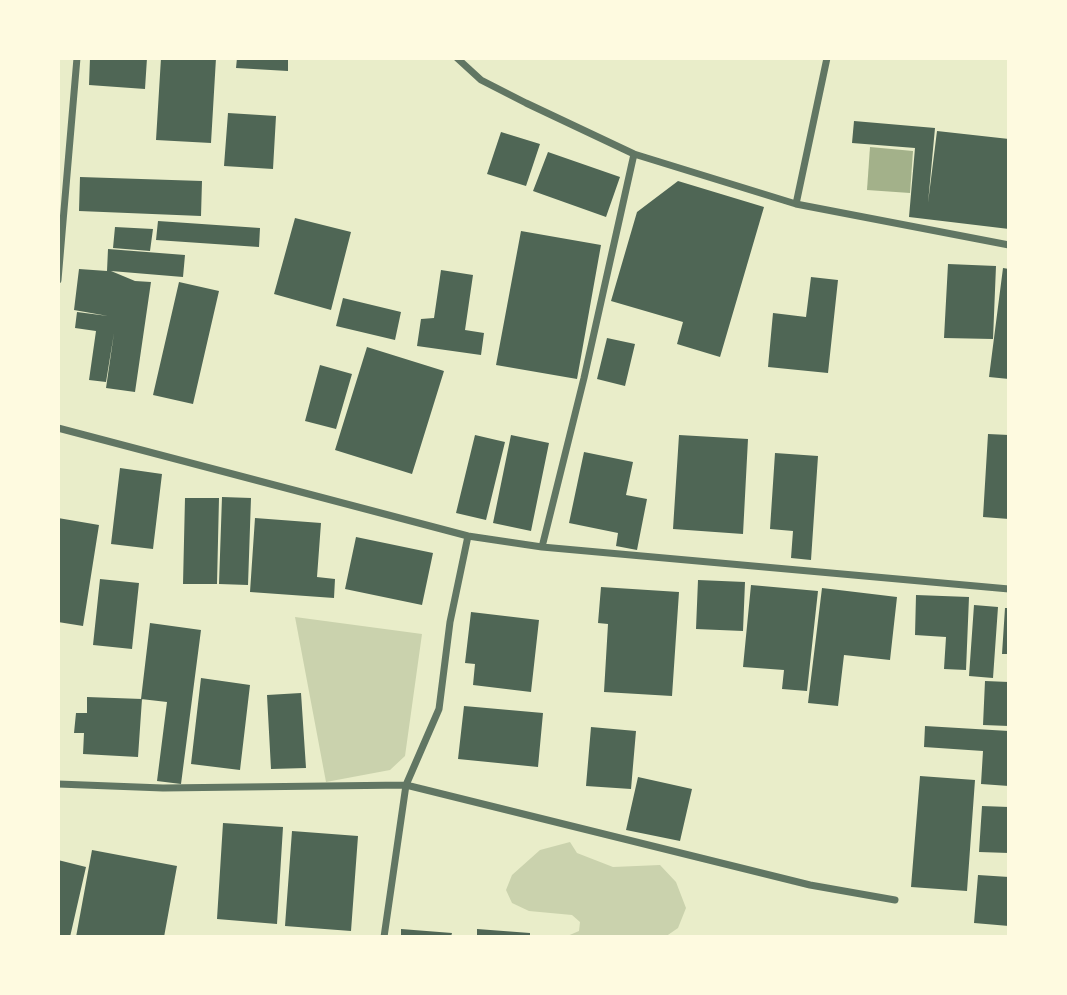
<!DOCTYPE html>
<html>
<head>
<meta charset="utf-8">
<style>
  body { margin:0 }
  #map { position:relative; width:1067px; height:995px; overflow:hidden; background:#e9edc9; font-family:"Alegreya Sans",sans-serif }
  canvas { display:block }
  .frame { position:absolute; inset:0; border:60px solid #fefae0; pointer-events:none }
</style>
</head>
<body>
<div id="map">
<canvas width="1067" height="995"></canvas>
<div class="frame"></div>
</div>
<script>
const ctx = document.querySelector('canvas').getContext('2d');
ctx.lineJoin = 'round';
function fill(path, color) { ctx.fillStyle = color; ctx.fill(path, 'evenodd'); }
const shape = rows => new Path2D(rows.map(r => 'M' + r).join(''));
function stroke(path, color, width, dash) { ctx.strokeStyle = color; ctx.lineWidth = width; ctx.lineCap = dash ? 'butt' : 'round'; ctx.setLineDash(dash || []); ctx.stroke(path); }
const green = shape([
  [295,617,422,634,405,756,390,770,326,782],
  [570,842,577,853,613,867,660,865,676,882,686,908,678,928,665,937,565,937,579,931,580,922,572,915,529,911,512,903,506,890,512,875,540,850]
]);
const water = shape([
  [870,147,913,151,910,193,867,190]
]);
const building = shape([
  [90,58,147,58,145,89,89,85],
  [161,58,216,58,211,143,156,140],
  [237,58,288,58,288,71,236,68],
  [228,113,276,116,273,169,224,166],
  [854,121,935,128,928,203,937,131,1009,139,1009,229,909,217,915,148,852,143],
  [501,132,540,144,526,186,487,174],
  [548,152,620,177,606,217,533,191],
  [80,177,202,181,201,216,79,211],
  [678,181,764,207,720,357,677,344,683,322,611,301,637,212],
  [295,218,351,232,331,310,274,294],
  [158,221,260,228,259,247,156,240],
  [115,227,153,229,150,251,113,248],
  [521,231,601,245,577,379,496,365],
  [108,249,185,255,183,277,111,271,135,281,151,282,135,392,106,388,114,333,106,382,89,380,96,331,75,328,77,312,108,316,74,310,79,269,107,271],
  [948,264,996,266,993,339,944,338],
  [1003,268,1009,269,1009,379,989,377],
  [441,270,473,275,465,330,484,333,481,355,417,346,421,319,434,318],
  [811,277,838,280,828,373,768,367,773,313,806,317],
  [179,282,219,291,193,404,153,395],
  [343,298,401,312,395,340,336,326],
  [607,338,635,344,625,386,597,379],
  [367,347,444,371,412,474,335,450],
  [320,365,352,374,336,429,305,421],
  [988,434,1009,435,1009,519,983,517],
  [475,435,505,442,486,520,456,513],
  [511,435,549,443,531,531,493,523],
  [679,435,748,439,743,534,673,529],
  [584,452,633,462,626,495,647,499,637,550,616,546,618,533,569,523],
  [775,453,818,456,811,560,791,558,793,531,770,529],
  [120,468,162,474,153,549,111,544],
  [222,497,251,498,248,585,219,584],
  [185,498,219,498,217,584,183,584],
  [58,518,99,525,83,626,58,622],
  [255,518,321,523,317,577,335,579,334,598,250,592],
  [356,537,433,553,422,605,345,589],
  [100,579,139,583,132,649,93,645],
  [698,580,745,582,743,631,696,629],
  [751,585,818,591,807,691,782,689,784,670,743,667],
  [601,587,679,592,672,696,604,692,608,624,598,623],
  [822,588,897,597,890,660,844,655,838,706,808,703],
  [916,595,969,597,966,670,944,669,946,637,915,635],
  [974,605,998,607,993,678,969,676],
  [1005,608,1009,608,1009,654,1002,654],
  [471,612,539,620,531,692,473,685,475,664,465,663],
  [150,623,201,630,181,784,157,781,167,702,141,699],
  [201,678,250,685,240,770,191,764],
  [985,681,1009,682,1009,726,983,725],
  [301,693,306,768,271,769,267,695],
  [87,697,142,699,138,757,83,754,84,733,74,733,76,713,87,713],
  [464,706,543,713,538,767,458,759],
  [925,726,1009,731,1009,786,981,784,983,751,924,747],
  [591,727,636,731,631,789,586,786],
  [920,776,975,780,967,891,911,887],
  [638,777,692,789,680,841,626,830],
  [982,806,1009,807,1009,853,979,852],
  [223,823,283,827,277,924,217,919],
  [292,831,358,836,351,931,285,926],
  [92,850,177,866,164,937,76,937],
  [58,860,86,867,70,937,58,937],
  [978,875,1009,877,1009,926,974,923],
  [401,929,452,933,451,937,401,937],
  [477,929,530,933,530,937,477,937]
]);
const minor = shape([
  [457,58,481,80,526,103,634,154,796,204,1009,245],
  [796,204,827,58],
  [58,280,77,58],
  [58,428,468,536,542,547,1009,589],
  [542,547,584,378,634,154],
  [58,784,163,788,406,785,810,885,895,900],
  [384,937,406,785,439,709,450,622,468,536]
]);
fill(green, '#cad2ad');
fill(water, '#a3b18a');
fill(building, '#4f6655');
stroke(minor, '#617663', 7);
</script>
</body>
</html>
